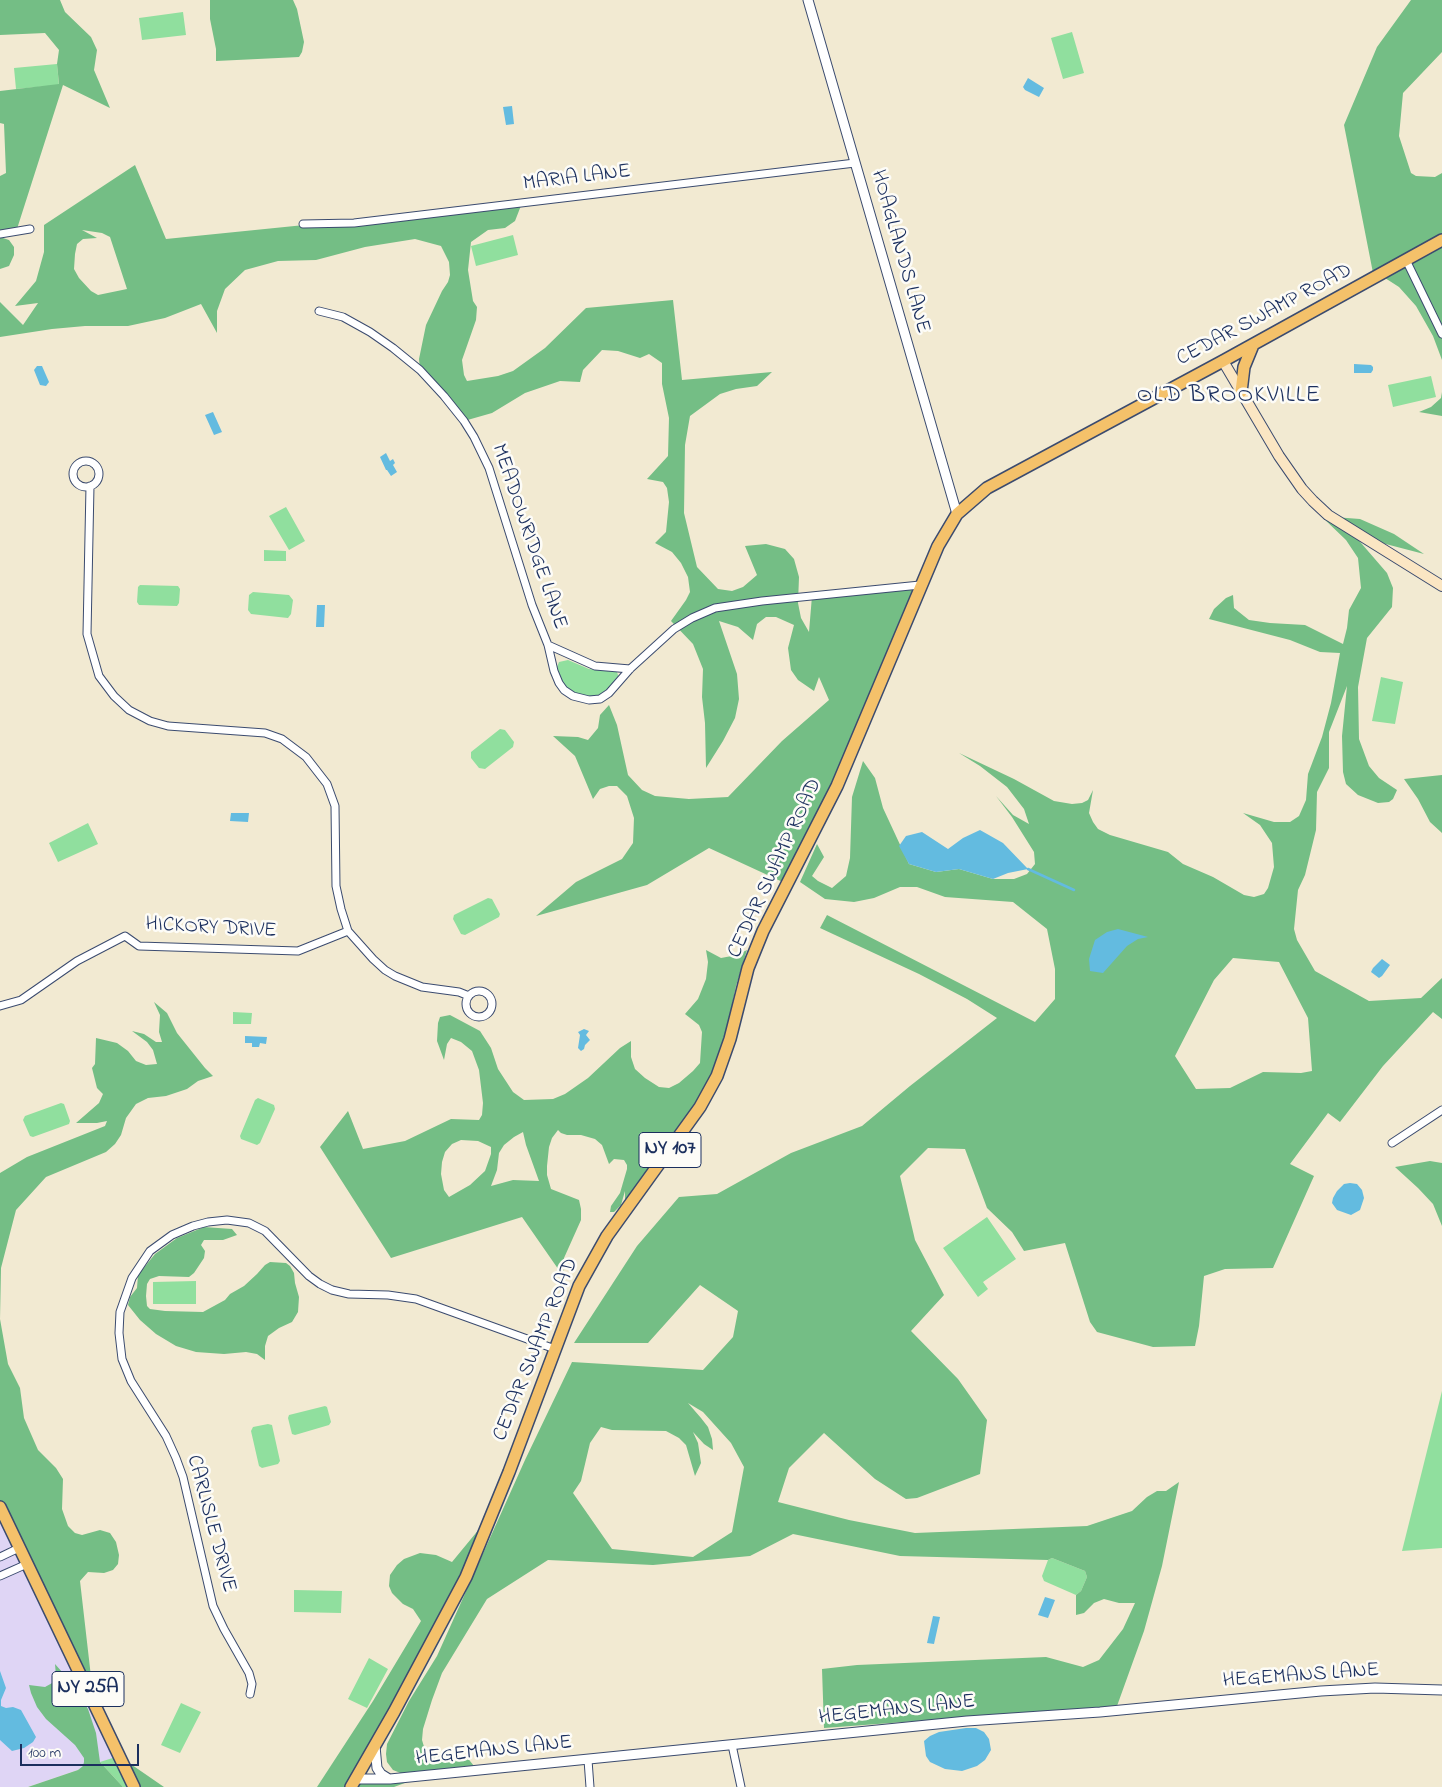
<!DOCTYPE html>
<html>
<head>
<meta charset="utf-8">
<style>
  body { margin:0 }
  #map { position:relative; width:1442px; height:1787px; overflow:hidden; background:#f2ead2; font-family:"Indie Flower",sans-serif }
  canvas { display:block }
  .scale { position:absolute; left:20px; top:1744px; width:119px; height:22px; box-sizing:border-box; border:2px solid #1b2f5e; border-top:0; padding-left:6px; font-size:15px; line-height:18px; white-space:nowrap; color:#1b2f5e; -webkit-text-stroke:4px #fdfcf7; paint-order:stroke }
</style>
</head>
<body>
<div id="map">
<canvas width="1442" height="1787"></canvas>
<div class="scale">100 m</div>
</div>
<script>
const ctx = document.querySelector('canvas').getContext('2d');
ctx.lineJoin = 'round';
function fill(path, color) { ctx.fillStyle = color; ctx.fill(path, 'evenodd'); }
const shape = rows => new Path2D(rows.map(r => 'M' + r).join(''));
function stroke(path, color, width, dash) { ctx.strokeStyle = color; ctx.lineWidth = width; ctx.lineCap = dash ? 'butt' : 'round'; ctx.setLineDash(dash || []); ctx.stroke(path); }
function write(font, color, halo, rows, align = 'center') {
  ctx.font = font + ' "Indie Flower",sans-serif'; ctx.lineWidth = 5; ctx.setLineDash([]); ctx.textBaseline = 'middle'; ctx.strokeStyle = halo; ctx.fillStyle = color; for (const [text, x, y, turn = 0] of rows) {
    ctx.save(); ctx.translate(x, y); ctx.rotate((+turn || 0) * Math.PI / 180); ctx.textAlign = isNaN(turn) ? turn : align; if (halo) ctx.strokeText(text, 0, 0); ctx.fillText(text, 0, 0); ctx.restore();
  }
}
const built = shape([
  [0,1507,119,1756,28,1787,0,1787]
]);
const green = shape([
  [183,12,186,35,142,40,139,18],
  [1072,32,1084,73,1063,79,1051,38],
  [57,64,59,85,16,89,14,68],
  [513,235,518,255,476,266,471,246],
  [1431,376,1436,397,1393,407,1388,385],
  [286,507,305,541,289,550,269,516],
  [264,550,286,551,286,561,264,561],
  [140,585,178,586,180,589,179,603,177,606,139,605,137,602,138,587],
  [253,592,289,595,293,600,291,614,288,618,251,614,248,610,249,595],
  [568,660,589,669,617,672,619,678,605,693,597,696,589,698,570,692,563,684,557,667,559,662],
  [1381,677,1403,682,1395,724,1372,721],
  [500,729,505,730,514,742,513,747,485,769,479,768,471,758,471,752],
  [88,823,98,844,58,862,49,843],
  [488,898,492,899,500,914,499,917,465,935,461,934,453,919,454,915],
  [233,1012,252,1013,251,1024,233,1024],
  [258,1098,274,1105,275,1109,260,1143,257,1145,241,1139,240,1136,255,1100],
  [61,1103,64,1104,70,1121,69,1124,33,1137,30,1136,23,1120,25,1116],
  [987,1217,1016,1259,983,1282,988,1289,978,1297,943,1248],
  [196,1281,196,1304,153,1304,153,1282],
  [1442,1391,1442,1548,1402,1551],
  [325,1406,327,1407,331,1422,329,1425,295,1435,292,1434,288,1418,289,1415],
  [268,1424,272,1425,280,1461,278,1464,262,1468,259,1466,251,1431,253,1427],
  [1052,1558,1085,1571,1087,1577,1081,1591,1076,1595,1044,1581,1042,1576,1048,1560],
  [294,1590,342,1591,341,1613,294,1612],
  [369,1658,388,1669,367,1708,348,1699],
  [181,1703,201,1712,180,1753,161,1745],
  [119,1756,134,1787,123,1787,100,1762]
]);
const forest = shape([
  [0,0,60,0,65,12,91,37,97,50,94,70,110,108,63,85,16,232,0,234,0,176,6,173,4,124,0,123,0,91,59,84,57,64,59,50,45,33,0,35],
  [210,0,293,0,297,9,304,42,302,52,299,57,216,61,216,49,210,19],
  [1411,0,1442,0,1442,52,1403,93,1399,136,1411,173,1416,176,1435,177,1442,173,1442,240,1374,278,1344,125,1377,47],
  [135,165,166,239,522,203,515,221,505,228,488,230,471,242,468,270,473,301,477,307,476,320,462,360,464,375,467,381,498,376,513,371,545,348,586,308,673,300,682,380,772,372,757,386,736,389,720,394,690,416,685,445,684,513,697,567,718,589,732,591,743,587,757,575,745,546,766,544,785,549,794,559,799,577,798,603,801,618,809,632,812,596,920,585,787,884,709,848,647,885,536,916,576,882,622,859,633,843,634,818,627,796,617,786,609,786,600,789,593,799,575,756,553,736,578,737,588,740,598,728,600,715,609,705,617,725,628,775,642,790,655,796,689,799,728,797,782,741,829,700,819,677,814,691,798,680,791,670,788,648,794,625,776,617,766,617,757,624,753,640,738,627,719,621,737,674,739,699,735,718,723,741,706,768,705,723,702,697,703,669,693,644,671,621,686,600,690,592,688,577,681,563,672,552,655,543,666,532,669,502,667,488,663,482,647,479,668,456,669,418,662,384,662,363,649,354,640,358,618,351,602,350,583,370,580,382,560,381,525,393,492,413,464,421,420,370,419,359,426,325,442,291,448,282,450,275,449,262,441,246,415,239,365,247,316,260,278,261,245,270,225,289,217,311,217,333,201,304,165,318,128,326,85,326,52,329,0,337,0,302,23,325,38,303,15,306,36,281,44,252,44,225],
  [82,230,102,233,110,237,127,289,98,295,91,291,79,278,74,269,75,254,77,244,83,239,97,238],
  [0,237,9,240,14,247,14,255,9,266,0,269],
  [1442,241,1442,360,1433,336,1416,306,1399,287,1385,278,1378,277],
  [1442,392,1442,416,1419,412,1431,407,1441,398],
  [1321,516,1360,519,1394,534,1424,554,1355,536,1387,573,1393,588,1392,607,1367,638,1358,687,1359,739,1369,766,1379,778,1397,790,1393,799,1389,802,1378,803,1358,795,1346,784,1343,772,1342,736,1347,686,1329,732,1329,768,1317,792,1316,830,1305,875,1298,890,1294,929,1297,940,1315,971,1369,1001,1421,998,1442,978,1442,1019,1433,1012,1383,1066,1340,1122,1328,1113,1290,1164,1314,1176,1273,1268,1225,1269,1204,1276,1199,1326,1195,1346,1153,1347,1097,1332,1090,1322,1065,1243,1024,1251,1012,1232,987,1208,965,1149,928,1148,900,1176,915,1240,944,1295,911,1331,958,1379,987,1420,980,1474,917,1498,906,1499,875,1479,824,1433,789,1468,778,1502,849,1520,915,1533,1087,1526,1132,1511,1147,1497,1157,1491,1166,1491,1179,1482,1162,1566,1144,1631,1117,1706,824,1728,822,1669,857,1665,1046,1657,1083,1667,1099,1660,1123,1629,1135,1603,1119,1603,1104,1599,1094,1603,1084,1613,1076,1615,1076,1595,1081,1591,1087,1577,1085,1571,1052,1558,1048,1560,900,1556,793,1534,750,1556,653,1565,548,1560,487,1599,442,1673,432,1700,423,1729,422,1740,425,1750,445,1759,452,1759,466,1756,474,1766,421,1777,394,1787,317,1787,373,1701,421,1621,413,1609,403,1604,392,1593,389,1586,390,1575,397,1565,404,1559,420,1553,436,1555,452,1562,494,1511,359,1778,403,1774,393,1770,387,1762,386,1754,387,1744,409,1701,437,1656,525,1460,572,1362,703,1370,733,1337,738,1311,700,1285,648,1343,574,1343,637,1246,679,1197,717,1194,791,1153,862,1126,910,1086,997,1018,967,999,919,974,820,928,827,915,1035,1022,1055,999,1055,969,1047,929,1013,902,945,897,917,887,900,887,874,898,854,902,825,899,800,882,817,844,824,857,812,876,818,881,832,888,846,876,850,858,852,797,863,761,875,778,883,808,909,864,936,872,959,869,993,879,1014,879,1027,874,1035,864,1034,852,1012,817,996,796,1013,815,1029,824,1024,809,1007,787,980,766,959,753,1014,779,1054,801,1072,804,1082,803,1088,800,1093,790,1089,813,1093,822,1098,829,1110,835,1168,852,1183,864,1213,877,1244,895,1254,897,1264,894,1268,888,1274,867,1272,843,1260,825,1243,813,1274,822,1290,822,1299,816,1306,800,1308,774,1322,737,1331,703,1340,653,1320,652,1290,640,1209,619,1214,609,1226,598,1233,595,1234,608,1249,620,1270,623,1305,625,1343,644,1347,628,1349,610,1361,588,1358,558,1346,540],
  [1233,958,1279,962,1308,1018,1312,1071,1301,1073,1263,1072,1230,1088,1196,1089,1175,1056,1214,980],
  [688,1403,703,1412,731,1443,744,1467,732,1532,693,1557,612,1549,573,1493,581,1481,590,1443,601,1427,612,1430,666,1431,679,1438,686,1445,695,1476,701,1463,698,1443,693,1432,704,1444,713,1450,712,1439,708,1427,701,1418],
  [1442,775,1442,833,1430,822,1418,799,1404,779],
  [706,950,721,958,737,955,747,950,736,986,728,1024,717,1066,699,1101,644,1181,625,1201,625,1191,621,1205,614,1212,610,1212,611,1206,620,1193,627,1169,627,1165,624,1160,614,1159,609,1164,602,1145,595,1139,581,1135,567,1135,561,1133,558,1130,552,1138,549,1147,547,1166,547,1175,551,1189,579,1200,581,1209,581,1220,564,1258,563,1276,522,1217,391,1258,320,1147,348,1111,363,1149,405,1141,451,1119,479,1120,482,1115,483,1103,479,1070,472,1051,461,1042,451,1038,447,1044,444,1060,437,1041,438,1023,440,1017,450,1015,480,1031,491,1048,498,1069,513,1092,524,1100,553,1099,565,1094,588,1078,620,1048,631,1041,631,1057,635,1069,645,1078,659,1087,669,1088,679,1083,693,1071,700,1063,702,1032,699,1025,685,1014,698,999,706,979,708,962],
  [523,1132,526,1145,539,1181,513,1180,491,1186,497,1170,499,1153,504,1145,514,1137],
  [461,1140,478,1141,491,1147,491,1154,485,1171,470,1185,449,1197,444,1190,441,1174,442,1162,445,1152,452,1144],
  [154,1002,167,1013,177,1033,205,1068,213,1076,198,1081,187,1089,166,1096,148,1098,136,1104,126,1118,121,1135,115,1144,106,1152,46,1177,16,1210,1,1268,0,1319,8,1364,20,1388,24,1418,38,1450,56,1468,63,1479,62,1509,68,1526,75,1533,82,1535,100,1530,110,1533,116,1542,119,1555,118,1564,113,1570,104,1573,88,1572,80,1581,94,1703,0,1507,0,1173,27,1157,105,1126,107,1121,97,1123,76,1123,99,1103,103,1094,97,1088,92,1068,95,1064,96,1038,117,1043,128,1051,136,1061,146,1065,157,1064,153,1050,147,1042,132,1031,144,1034,156,1042,162,1042,159,1032,160,1015],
  [1430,1161,1442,1163,1442,1226,1433,1204,1418,1188,1395,1167],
  [204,1227,232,1229,237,1235,223,1240,204,1240,201,1245,205,1251,204,1258,194,1273,189,1277,159,1276,150,1279,147,1284,146,1296,147,1306,150,1309,165,1311,203,1312,225,1300,230,1294,244,1286,257,1274,265,1265,270,1262,286,1263,290,1266,294,1273,295,1283,299,1297,298,1312,292,1322,279,1328,268,1336,265,1346,265,1360,257,1354,246,1352,224,1354,196,1352,176,1346,156,1334,140,1320,128,1305,130,1297,137,1288,138,1275,155,1254,177,1238],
  [55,1664,70,1681,88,1709,96,1733,100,1762,123,1787,28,1787,78,1770,83,1766,84,1762,84,1758,75,1745,46,1719,37,1707,31,1693,29,1685,45,1687,54,1682,56,1676],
  [119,1756,164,1787,134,1787]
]);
const water = shape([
  [1028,78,1044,88,1039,97,1025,90,1023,87],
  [512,106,514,124,506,125,503,107],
  [1354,364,1371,365,1373,367,1373,370,1371,373,1354,373],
  [37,366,42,366,49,382,46,386,40,385,34,370],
  [213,412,222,432,214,435,205,415],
  [386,453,390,461,393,459,395,463,393,465,397,472,391,476,387,470,386,470,380,457],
  [317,605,325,605,324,627,316,627],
  [231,813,249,813,248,822,230,821],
  [980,830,1003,843,1028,869,1008,873,993,879,959,869,936,872,909,864,899,846,906,836,922,832,948,849,963,838],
  [1118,929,1148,937,1138,939,1127,946,1103,973,1090,971,1089,959,1095,940,1107,932],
  [1382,959,1390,965,1382,976,1379,978,1371,972,1373,968],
  [584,1029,589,1031,586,1035,590,1040,585,1045,584,1049,581,1051,578,1048,580,1035,578,1032],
  [245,1036,267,1037,266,1044,260,1043,259,1047,252,1047,252,1043,245,1043],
  [1350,1183,1357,1184,1362,1190,1364,1198,1360,1210,1351,1215,1337,1210,1332,1203,1333,1198,1337,1191,1344,1184],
  [1045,1597,1055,1600,1048,1618,1038,1615],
  [933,1616,940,1617,934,1644,927,1643],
  [0,1671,6,1688,1,1700,1,1706,6,1708,13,1707,21,1710,36,1737,33,1742,24,1748,12,1751,0,1740],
  [966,1728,976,1728,984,1732,989,1739,991,1750,985,1760,977,1766,962,1771,945,1769,930,1762,926,1756,924,1741,930,1736,939,1732]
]);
const stream = shape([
  [1028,869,1074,890]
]);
const minor = shape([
  [303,224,354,223,855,163],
  [0,234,30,229],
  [1406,260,1442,334],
  [319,311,343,317,370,332,393,348,420,370,444,396,464,421,474,437,489,468,532,605,548,645,554,671,559,683,564,690,573,696,589,700,600,699,609,693,630,669,674,629,692,618,715,608,762,601,920,585],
  '73 474a13 13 0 1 1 26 0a13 13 0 1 1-26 0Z',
  [90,486,87,634,99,676,114,696,129,710,150,721,168,726,265,733,282,739,306,757,327,784,335,806,336,886,341,909,348,931,373,959,385,970,395,976,422,987,459,992,469,996],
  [548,645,595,666,630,669],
  '466 1004a13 13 0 1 1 26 0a13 13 0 1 1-26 0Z',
  [0,1006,21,1000,77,961,125,936,139,946,298,951,348,931],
  [1392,1143,1442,1110],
  [0,1557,19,1548],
  [0,1576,27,1564],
  [250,1694,252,1684,249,1673,224,1629,213,1606,183,1477,176,1458,166,1436,131,1381,122,1359,119,1333,120,1312,132,1278,150,1251,172,1235,193,1226,208,1222,227,1220,249,1223,265,1231,309,1276,320,1284,332,1290,349,1294,388,1295,416,1299,555,1349],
  [732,1745,741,1787],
  [588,1760,590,1787]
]);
const tertiary = shape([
  [808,0,957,514],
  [375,1746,377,1768,381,1774,389,1779],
  [356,1779,390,1779,967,1721,1100,1712,1321,1691,1375,1688,1442,1690]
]);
const secondary = shape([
  [1223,361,1279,456,1302,489,1313,501,1328,515,1442,586]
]);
const primary = shape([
  [1241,392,1244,367,1253,345],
  [0,1507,134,1787],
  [351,1787,394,1712,466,1577,509,1472,579,1286,607,1236,700,1107,717,1076,730,1039,748,968,763,931,837,786,938,546,957,514,987,488,1223,361,1442,240]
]);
const shields = [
  [670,1150,62],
  [88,1689,72]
];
const shieldNames = [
  ["NY 107",670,1150],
  ["NY 25A",88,1689]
];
const streetNames = [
  ["MARIA LANE",577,179,-7],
  ["HOAGLANDS LANE",899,252,74],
  ["CEDAR SWAMP ROAD",1265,316,-28],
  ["MEADOWRIDGE LANE",528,537,71],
  ["CEDAR SWAMP ROAD",776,869,-65],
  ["HICKORY DRIVE",211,929,3],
  ["CEDAR SWAMP ROAD",537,1350,-68],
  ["CARLISLE DRIVE",210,1524,75],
  ["HEGEMANS LANE",1301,1677,-4],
  ["HEGEMANS LANE",897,1711,-6],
  ["HEGEMANS LANE",494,1752,-6]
];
const quarterNames = [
  ["OLD BROOKVILLE",1229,397]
];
fill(built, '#dfd5f5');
fill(green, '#90df9e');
fill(forest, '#74be85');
fill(water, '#63bbe0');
stroke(stream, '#63bbe0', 2.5);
stroke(minor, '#3b4b6f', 9);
stroke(tertiary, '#3b4b6f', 11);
stroke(secondary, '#3b4b6f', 12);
stroke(primary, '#3b4b6f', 14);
stroke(minor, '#fff', 7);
stroke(tertiary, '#fff', 9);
stroke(secondary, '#fbe6c3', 10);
stroke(primary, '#f4c16a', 11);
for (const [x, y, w] of shields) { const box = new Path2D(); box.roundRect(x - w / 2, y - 17.5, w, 35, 4); ctx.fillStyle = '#fdfcf7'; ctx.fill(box); stroke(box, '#1b2f5e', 1); }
write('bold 20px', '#1b2f5e', null, shieldNames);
write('21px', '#1b2f5e', '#fdfcf7', streetNames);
ctx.letterSpacing = '1px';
write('24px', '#1b2f5e', '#fdfcf7', quarterNames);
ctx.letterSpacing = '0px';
</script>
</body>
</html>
